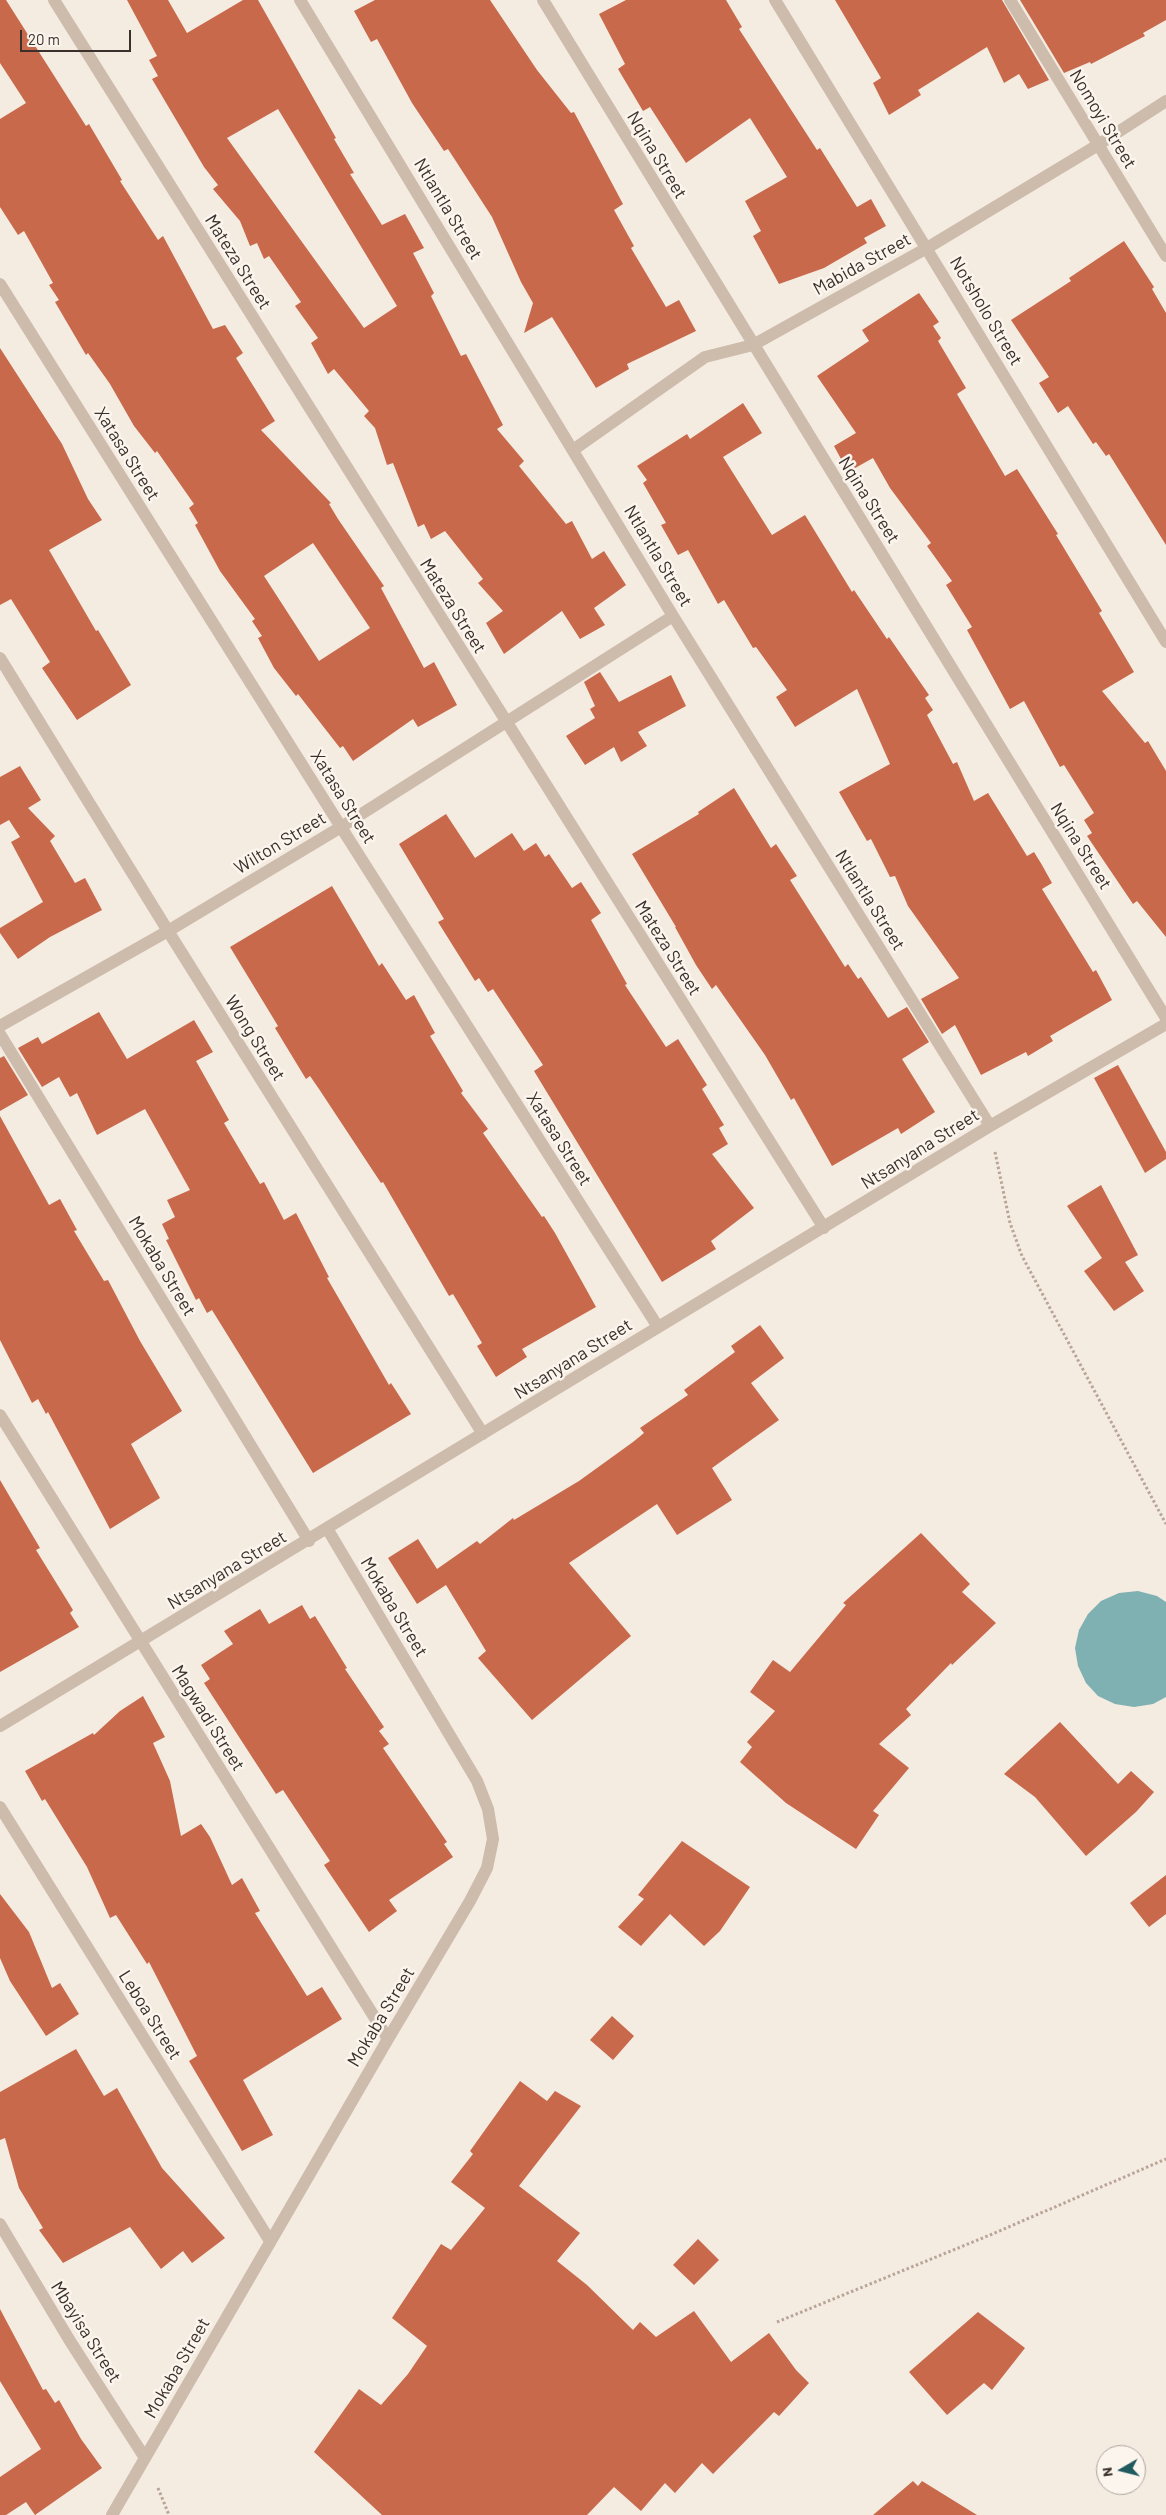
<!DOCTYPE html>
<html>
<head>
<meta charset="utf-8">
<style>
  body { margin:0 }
  #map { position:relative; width:1166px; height:2515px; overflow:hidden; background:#f4ebe1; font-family:Barlow,sans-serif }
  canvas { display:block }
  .north { position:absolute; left:1096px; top:2445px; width:50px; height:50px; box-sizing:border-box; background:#fbf5ee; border:1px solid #aea6a0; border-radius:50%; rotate:262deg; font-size:14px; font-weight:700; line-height:20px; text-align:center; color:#3b302b }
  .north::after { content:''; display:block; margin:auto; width:18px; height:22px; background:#1f5a5e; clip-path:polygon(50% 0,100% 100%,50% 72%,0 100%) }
  .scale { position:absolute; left:20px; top:30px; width:111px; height:22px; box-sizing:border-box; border:2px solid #3b302b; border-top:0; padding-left:6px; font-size:15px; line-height:18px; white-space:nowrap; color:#3b302b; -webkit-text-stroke:4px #fbf5ee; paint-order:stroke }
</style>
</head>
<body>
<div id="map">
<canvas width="1166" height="2515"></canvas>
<div class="north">N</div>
<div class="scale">20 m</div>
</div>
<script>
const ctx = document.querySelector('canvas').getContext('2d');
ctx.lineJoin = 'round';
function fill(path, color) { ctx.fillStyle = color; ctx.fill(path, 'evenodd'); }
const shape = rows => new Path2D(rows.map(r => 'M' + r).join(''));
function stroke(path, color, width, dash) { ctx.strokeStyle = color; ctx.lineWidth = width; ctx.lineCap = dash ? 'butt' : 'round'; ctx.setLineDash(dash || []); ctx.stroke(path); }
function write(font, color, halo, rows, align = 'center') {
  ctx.font = font + ' Barlow,sans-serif'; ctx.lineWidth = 5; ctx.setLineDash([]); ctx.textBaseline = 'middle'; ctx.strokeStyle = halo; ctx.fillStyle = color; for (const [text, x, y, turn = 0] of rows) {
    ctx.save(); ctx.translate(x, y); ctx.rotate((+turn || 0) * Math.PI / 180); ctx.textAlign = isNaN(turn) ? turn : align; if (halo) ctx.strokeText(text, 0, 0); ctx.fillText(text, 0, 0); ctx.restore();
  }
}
const water = shape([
  [1138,1591,1157,1596,1166,1602,1166,1697,1153,1704,1134,1707,1115,1704,1098,1696,1086,1683,1078,1666,1075,1648,1079,1630,1088,1614,1101,1601,1119,1593]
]);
const building = shape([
  [0,0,6,0,86,126,89,124,122,180,120,181,158,240,163,236,213,329,225,325,243,353,236,358,275,421,261,430,331,503,329,504,338,519,384,586,381,588,424,668,434,662,457,705,418,727,413,719,353,761,343,746,340,748,298,694,296,696,274,668,258,638,262,636,252,621,255,619,220,571,195,525,198,523,189,508,194,504,157,451,155,453,134,426,110,384,88,353,86,355,55,302,59,300,49,285,53,283,24,231,18,235,0,207,0,119,26,103,0,63],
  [313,543,370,628,319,661,264,576],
  [127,0,168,0,187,33,243,0,258,0,336,138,334,139,354,173,350,174,382,225,405,214,424,248,413,253,434,293,431,296,461,356,466,354,503,425,497,429,524,461,519,466,566,524,572,521,592,559,604,551,626,585,594,608,605,625,580,639,562,611,504,654,486,623,503,611,478,583,483,579,445,531,431,539,424,524,418,527,393,463,387,465,375,428,364,416,369,411,334,369,328,374,311,343,318,338,295,306,301,302,269,256,264,259,257,243,250,246,240,221,213,189,218,185,204,167,152,79,158,76,149,60,157,56],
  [278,109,397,306,364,328,227,138],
  [375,0,490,0,537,70,571,113,574,112,623,204,614,210,634,246,631,248,666,307,679,300,696,331,627,364,629,369,596,388,552,317,524,333,533,303,521,282,492,217,448,149,444,151,412,103,377,39,371,42,354,11],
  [626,0,726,0,742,27,739,29,817,150,820,148,857,207,871,199,886,226,864,238,867,243,824,268,779,284,753,236,761,231,745,201,787,177,750,118,686,163,650,107,643,111,618,69,625,64,599,14],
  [835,0,1002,0,1049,80,1028,89,1019,74,1004,83,987,47,918,90,921,95,889,115,873,83,881,78],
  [1020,0,1166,0,1166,20,1143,33,1145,36,1091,64,1090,62,1064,73],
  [1124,241,1154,287,1152,289,1166,313,1166,545,1109,454,1106,456,1096,442,1093,444,1068,406,1058,413,1039,383,1049,377,1011,320,1071,281,1069,278],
  [919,293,939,322,933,326,941,338,938,341,966,388,957,394,1005,476,1017,469,1058,534,1056,535,1102,611,1099,613,1134,672,1102,691,1145,743,1148,741,1166,771,1166,937,1137,901,1133,904,1087,836,1092,833,1084,820,1094,813,1064,765,1060,767,1024,701,1010,709,967,630,972,627,946,585,952,581,927,546,931,543,890,488,873,458,848,472,834,446,856,433,817,376,869,341,862,330],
  [0,348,62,444,88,499,102,520,49,550,96,631,98,630,131,685,77,720,42,668,50,662,11,599,0,605],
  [743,403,762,433,723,457,772,535,805,515,852,592,854,590,887,639,889,637,929,695,925,698,933,710,927,715,953,764,957,762,974,801,988,793,1027,856,1034,852,1042,865,1052,883,1042,889,1093,972,1096,970,1112,1000,1050,1036,1053,1041,1028,1056,1026,1052,981,1075,955,1025,942,1034,921,999,959,978,908,906,895,876,890,877,871,839,867,841,839,792,890,764,857,689,795,727,776,697,787,690,756,647,753,648,724,600,718,604,688,550,678,555,661,525,666,523,643,483,647,480,637,466,687,434,690,439],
  [600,672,619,702,671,675,686,706,638,732,647,746,621,762,614,747,585,765,566,736,595,718,590,709,595,706,584,682],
  [20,766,41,800,28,808,55,836,50,841,75,883,85,878,102,910,50,937,18,959,0,933,0,928,43,902,11,842,20,837,9,820,0,825,0,777],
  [734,788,771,848,776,844,797,876,790,880,845,967,848,964,858,979,861,977,888,1018,907,1007,929,1042,902,1059,935,1112,901,1134,898,1128,832,1166,794,1098,791,1100,765,1055,716,985,712,989,696,965,675,927,676,927,632,854,699,814,698,812],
  [446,814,475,858,512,833,524,851,536,843,545,857,549,854,572,888,581,882,601,913,591,920,627,984,625,985,666,1047,678,1039,707,1085,702,1089,724,1125,719,1128,728,1144,712,1154,754,1208,711,1241,716,1249,662,1282,534,1071,543,1065,493,989,488,992,479,978,475,981,438,922,444,919,399,844],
  [332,886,379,966,382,963,406,1000,414,995,435,1033,430,1036,463,1091,461,1093,488,1129,483,1133,542,1217,544,1216,555,1233,596,1307,522,1349,527,1357,496,1377,477,1346,482,1343,453,1294,449,1296,383,1182,381,1183,319,1089,310,1076,306,1079,275,1028,278,1026,230,947],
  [99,1012,127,1059,194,1020,213,1052,196,1061,229,1120,224,1123,260,1184,264,1182,284,1220,296,1213,329,1277,327,1278,389,1385,391,1383,411,1414,313,1473,212,1310,207,1313,199,1298,196,1300,166,1240,169,1239,162,1224,175,1217,167,1200,190,1190,145,1109,97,1135,77,1093,70,1097,59,1077,42,1087,18,1048,38,1037,42,1044],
  [4,1056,28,1095,0,1111,0,1058],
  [1118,1065,1166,1152,1166,1159,1145,1173,1094,1078],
  [0,1116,49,1205,60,1199,77,1230,74,1231,104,1281,108,1280,140,1341,182,1411,131,1444,160,1498,110,1529,48,1412,46,1414,38,1399,32,1403,0,1340],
  [1101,1185,1138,1255,1125,1262,1144,1291,1114,1311,1084,1271,1102,1258,1067,1206],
  [760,1325,784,1358,751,1383,779,1420,712,1468,732,1500,677,1535,657,1504,569,1563,631,1636,532,1720,478,1658,486,1651,446,1585,417,1604,388,1558,418,1539,437,1569,477,1541,480,1544,513,1518,514,1520,579,1481,633,1442,644,1433,640,1428,688,1395,684,1390,735,1352,731,1346],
  [0,1480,40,1548,36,1550,73,1610,70,1613,79,1627,0,1672],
  [921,1533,970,1584,962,1592,996,1623,952,1665,951,1663,906,1709,911,1715,879,1744,909,1768,873,1811,879,1815,856,1849,786,1803,740,1762,752,1747,747,1742,775,1711,750,1692,773,1660,790,1672,846,1605,843,1603],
  [302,1605,310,1619,315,1616,347,1668,345,1669,384,1727,379,1731,389,1744,383,1748,447,1842,444,1844,453,1857,389,1900,397,1911,369,1932,324,1865,330,1861,283,1790,276,1794,204,1683,210,1679,201,1665,233,1644,224,1631,260,1609,269,1624],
  [143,1696,165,1737,153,1743,170,1781,181,1836,201,1824,210,1837,232,1885,242,1878,260,1911,255,1913,307,1996,322,1987,342,2019,243,2080,273,2135,242,2151,189,2061,197,2056,149,1962,147,1964,116,1915,110,1918,87,1867,45,1799,42,1801,25,1771,93,1733,94,1735,120,1711],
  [1060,1722,1118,1784,1131,1771,1154,1792,1136,1812,1086,1856,1035,1797,1004,1774],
  [682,1841,750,1887,720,1931,704,1946,670,1914,641,1946,618,1927,644,1899,638,1895],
  [1166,1875,1166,1914,1149,1927,1130,1903],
  [0,1894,29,1932,52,1988,60,1983,79,2014,46,2036,10,1981,0,1958],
  [612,2016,634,2036,613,2060,590,2040],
  [76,2049,104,2096,117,2088,162,2168,225,2238,192,2263,183,2251,161,2269,130,2227,63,2263,39,2230,43,2228,19,2188,5,2138,0,2140,0,2092],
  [520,2081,547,2101,555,2091,581,2106,519,2186,580,2233,557,2261,587,2285,633,2330,640,2322,656,2337,694,2311,731,2362,769,2333,796,2370,809,2383,779,2416,774,2412,713,2474,702,2463,675,2493,665,2483,641,2511,614,2487,587,2515,382,2515,314,2452,359,2389,381,2405,408,2374,427,2346,392,2318,441,2244,451,2250,485,2208,451,2182,473,2154,470,2151],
  [698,2239,719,2260,694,2285,673,2265],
  [0,2309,43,2390,46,2389,55,2403,59,2400,81,2439,102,2468,35,2515,26,2502,6,2515,0,2515,0,2477,41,2449,0,2381],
  [978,2312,1025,2348,992,2390,984,2383,947,2415,909,2372],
  [913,2481,918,2486,922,2481,977,2515,873,2515]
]);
const path = shape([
  [995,1152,1010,1223,1022,1256,1166,1524],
  [777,2322,990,2235,1166,2159],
  [158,2488,169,2515]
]);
const minor = shape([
  [54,0,824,1228],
  [300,0,673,616,990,1126],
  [543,0,1166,1018],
  [775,0,1166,642],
  [1010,0,1166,256],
  [0,284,341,827,658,1327],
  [573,450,705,357,753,345,927,248,1098,145,1166,101],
  [0,658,168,931,483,1434],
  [0,1026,168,931,341,827,673,616],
  [0,1034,309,1541],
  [0,1415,388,2039],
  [0,1726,990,1126,1166,1024],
  [0,1807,270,2241],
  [0,2224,70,2341,145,2458],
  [112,2515,388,2039,470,1901,487,1868,493,1839,488,1809,477,1781,328,1530]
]);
const streetNames = [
  ["Nomoyi Street",1103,119,59],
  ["Nqina Street",657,155,59],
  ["Ntlantla Street",448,209,59],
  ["Mateza Street",238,262,58],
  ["Mabida Street",862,264,-29],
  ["Notsholo Street",986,311,59],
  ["Xatasa Street",127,454,58],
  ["Nqina Street",869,500,58],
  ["Ntlantla Street",658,556,59],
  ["Mateza Street",453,606,58],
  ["Xatasa Street",343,797,58],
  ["Wilton Street",280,843,-31],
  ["Nqina Street",1081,846,58],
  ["Ntlantla Street",870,900,58],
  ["Mateza Street",668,948,58],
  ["Wong Street",255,1038,58],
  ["Xatasa Street",559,1139,58],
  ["Ntsanyana Street",920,1149,-32],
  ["Mokaba Street",162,1266,59],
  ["Ntsanyana Street",573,1359,-32],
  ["Ntsanyana Street",227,1570,-31],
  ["Mokaba Street",394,1607,59],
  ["Magwadi Street",208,1718,58],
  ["Leboa Street",150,2015,58],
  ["Mokaba Street",381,2017,-59],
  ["Mbayisa Street",86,2332,58],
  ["Mokaba Street",177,2368,-60]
];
fill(water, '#7fb0b2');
fill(building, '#c8694b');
stroke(path, '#b9a596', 3, [2.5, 2.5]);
stroke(minor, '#cdbbac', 12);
write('18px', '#3b302b', '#fbf5ee', streetNames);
</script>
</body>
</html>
